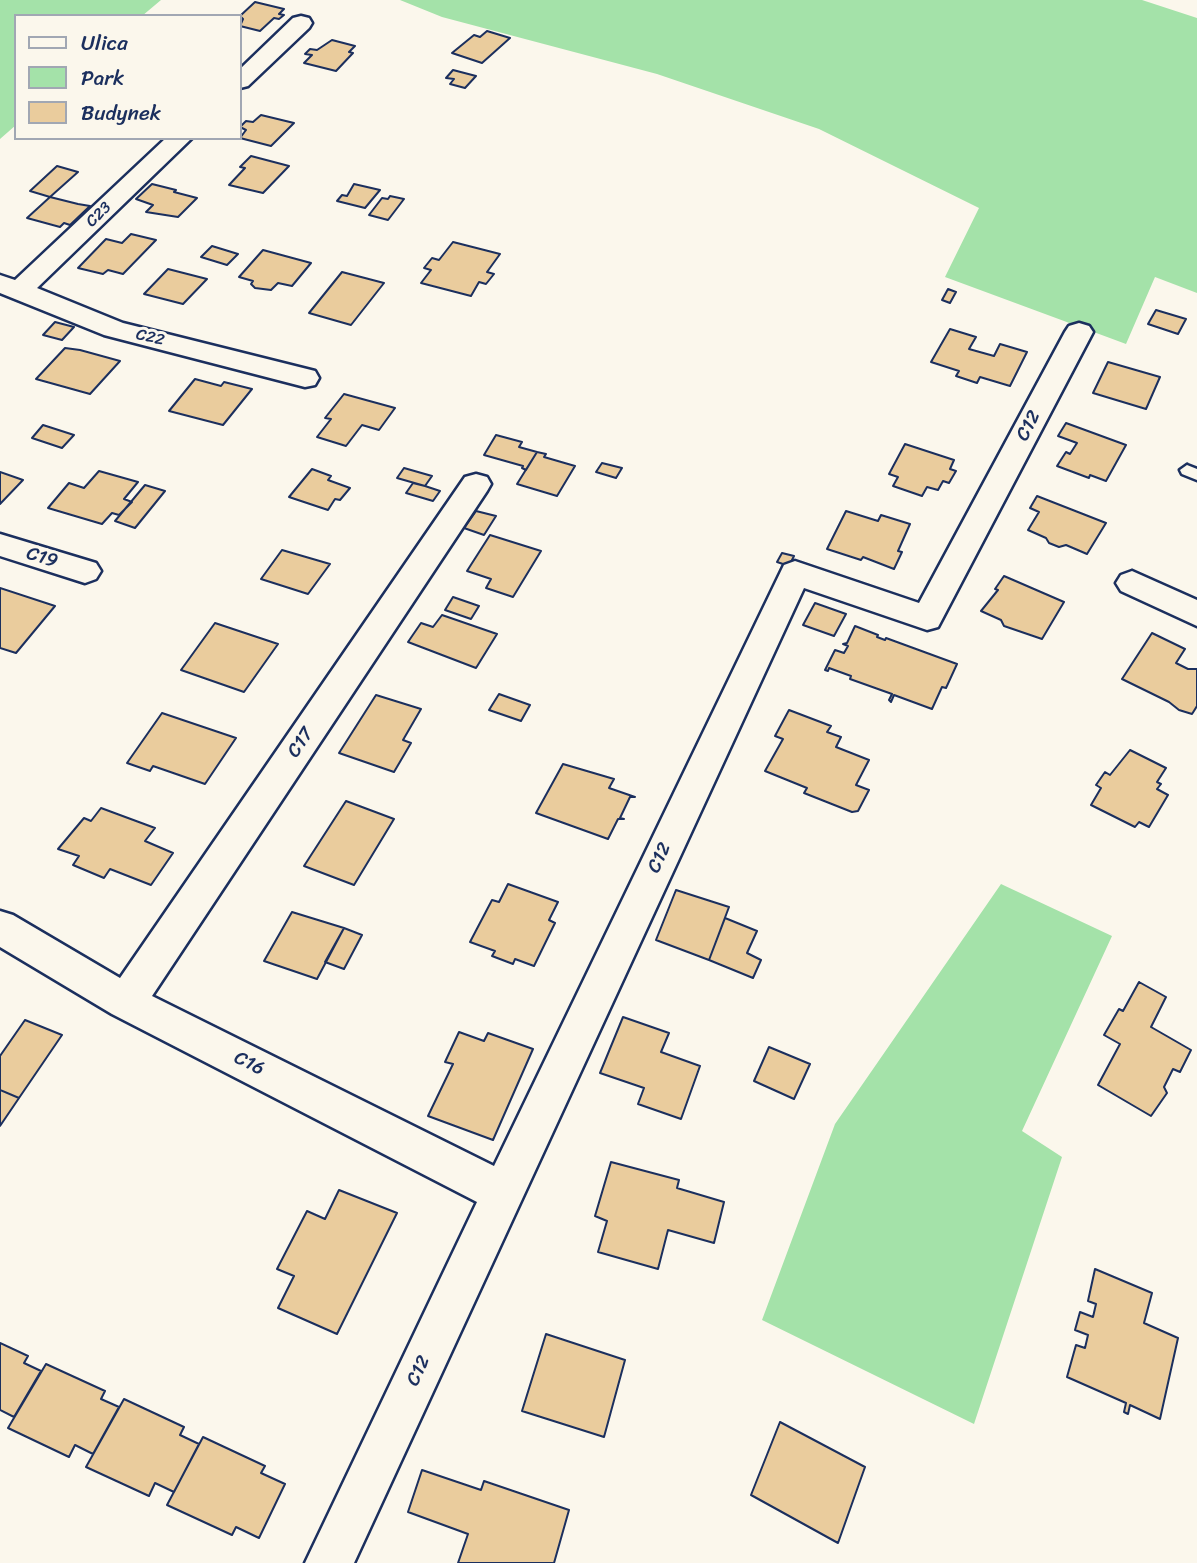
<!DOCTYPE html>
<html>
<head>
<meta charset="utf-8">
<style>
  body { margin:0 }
  #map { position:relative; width:1197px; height:1563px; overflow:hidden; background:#fbf7ec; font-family:Sriracha,sans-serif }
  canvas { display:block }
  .legend { position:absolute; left:14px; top:14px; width:228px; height:126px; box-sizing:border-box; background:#fbf7ec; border:2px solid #a1a7b3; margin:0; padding:9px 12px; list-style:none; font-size:21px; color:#1b2f5e }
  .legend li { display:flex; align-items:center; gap:14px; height:35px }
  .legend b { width:35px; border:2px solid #a1a7b3 }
</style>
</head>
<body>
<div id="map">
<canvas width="1197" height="1563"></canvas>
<ul class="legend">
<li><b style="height:9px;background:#fbf7ec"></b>Ulica</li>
<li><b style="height:19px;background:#a4e2a9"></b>Park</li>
<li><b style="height:19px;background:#eacc9d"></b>Budynek</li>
</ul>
</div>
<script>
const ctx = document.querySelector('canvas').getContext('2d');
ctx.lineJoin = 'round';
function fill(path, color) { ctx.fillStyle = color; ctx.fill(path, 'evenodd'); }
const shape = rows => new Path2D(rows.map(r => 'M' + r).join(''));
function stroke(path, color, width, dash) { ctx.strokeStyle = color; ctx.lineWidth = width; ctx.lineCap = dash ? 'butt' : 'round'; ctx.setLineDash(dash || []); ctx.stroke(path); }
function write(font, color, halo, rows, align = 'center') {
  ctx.font = font + ' Sriracha,sans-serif'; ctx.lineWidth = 6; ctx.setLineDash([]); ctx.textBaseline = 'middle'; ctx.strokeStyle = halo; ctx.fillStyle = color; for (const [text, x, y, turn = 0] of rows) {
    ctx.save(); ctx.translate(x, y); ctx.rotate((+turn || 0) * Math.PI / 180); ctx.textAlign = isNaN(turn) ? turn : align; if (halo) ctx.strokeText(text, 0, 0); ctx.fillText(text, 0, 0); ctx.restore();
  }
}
const green = shape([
  [0,0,161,0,142,16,16,16,16,125,0,139],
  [400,0,1142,0,1197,18,1197,293,1155,277,1126,344,1064,321,945,277,979,208,819,129,657,74,442,17],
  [1001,884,1112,936,1022,1131,1062,1157,974,1424,762,1320,835,1124]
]);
const building = shape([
  [255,2,284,9,279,14,284,15,279,19,274,18,260,31,240,26,243,19,240,16,255,2],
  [487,31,510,38,482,63,452,53,474,35,480,37,487,31],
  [332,40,355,46,349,52,353,53,336,71,304,63,312,55,305,54,310,49,317,50,332,40],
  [453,70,476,76,465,88,450,84,454,79,446,78,453,70],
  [261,115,294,123,271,146,240,138,246,130,240,127,246,121,253,122,261,115],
  [251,156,289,166,263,193,229,185,245,168,240,167,251,156],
  [57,166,78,172,50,197,30,191,57,166],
  [152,184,176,190,174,192,197,198,178,217,146,212,153,205,136,199,152,184],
  [354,184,380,190,365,208,337,201,342,195,347,196,354,184],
  [390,196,404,199,388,220,369,215,382,198,388,199,390,196],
  [50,197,78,204,90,206,70,225,64,223,60,227,27,218,50,197],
  [131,234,156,240,123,274,108,270,103,274,78,268,106,239,122,243,131,234],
  [453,242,500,254,487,272,494,274,486,284,479,282,471,296,421,283,431,270,424,268,432,258,439,260,453,242],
  [212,246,238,254,227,265,201,257,212,246],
  [263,250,311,263,292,286,278,283,271,290,255,288,251,284,253,281,239,277,263,250],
  [168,269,207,279,183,304,144,294,168,269],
  [342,272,384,283,351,325,309,313,342,272],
  [948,289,956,292,950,303,942,300,948,289],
  [1156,310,1186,319,1178,334,1148,324,1156,310],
  [55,322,74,327,62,340,43,335,55,322],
  [950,329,976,337,969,349,994,356,1000,344,1027,352,1010,386,980,377,977,383,956,376,959,371,931,362,950,329],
  [65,348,80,350,120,361,90,394,36,379,65,348],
  [1108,362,1160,377,1146,409,1093,393,1108,362],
  [195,379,221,386,224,382,252,389,223,425,169,411,195,379],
  [344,394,395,408,379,430,362,425,346,446,317,437,331,419,325,418,344,394],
  [1066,423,1126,445,1106,481,1090,475,1089,478,1057,466,1066,452,1070,454,1077,443,1058,436,1066,423],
  [43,425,74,435,62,448,32,438,43,425],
  [496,435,522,442,519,447,537,452,526,470,522,468,523,466,484,455,496,435],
  [905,444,954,460,950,469,956,471,949,483,943,481,938,490,927,487,922,496,893,486,898,477,889,474,905,444],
  [537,452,546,454,544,457,575,466,557,496,517,484,537,452],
  [602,463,622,468,616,478,596,472,602,463],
  [404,468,432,476,425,486,397,478,404,468],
  [312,469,331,476,328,480,350,488,340,500,335,499,328,510,289,497,312,469],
  [99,471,138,482,124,499,132,502,119,515,112,513,102,524,48,508,69,483,84,488,99,471],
  [0,472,23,480,0,504,0,472],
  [413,483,425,486,440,491,433,501,406,493,413,483],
  [145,485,165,491,135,528,115,521,145,485],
  [1037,496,1106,523,1087,554,1066,545,1059,547,1049,543,1046,538,1028,530,1039,512,1030,508,1037,496],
  [476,511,496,516,484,535,464,528,476,511],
  [846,511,878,521,881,515,910,524,898,551,902,552,894,569,863,557,861,560,827,549,846,511],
  [490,535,541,551,513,597,486,588,491,579,467,571,490,535],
  [282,550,330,564,308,594,261,579,282,550],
  [782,553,794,556,789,566,777,562,782,553],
  [1004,576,1064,602,1042,639,1004,626,1001,620,981,611,998,590,995,589,1004,576],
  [0,588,55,606,16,653,0,648,0,588],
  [453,597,479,606,471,619,445,610,453,597],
  [815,603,846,614,834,636,803,625,815,603],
  [442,615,497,634,476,668,408,642,421,623,433,627,442,615],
  [215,623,278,644,244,692,181,670,215,623],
  [855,626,878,635,877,637,885,640,886,638,957,664,946,688,942,687,932,709,894,695,891,702,889,700,892,694,850,679,851,676,829,668,828,671,825,670,835,650,844,653,848,646,843,644,847,643,855,626],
  [1152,633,1185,649,1176,663,1188,669,1197,669,1197,706,1192,714,1179,710,1169,702,1122,679,1152,633],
  [499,694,530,705,521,721,489,710,499,694],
  [376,695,421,709,403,740,411,743,394,772,339,753,376,695],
  [789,710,831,726,827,732,841,737,836,747,869,760,856,785,869,790,858,811,852,812,804,793,807,788,765,771,783,739,775,736,789,710],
  [162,713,236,738,205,784,153,766,150,771,127,763,162,713],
  [1130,750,1166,768,1157,782,1161,784,1157,789,1168,795,1149,827,1139,822,1135,827,1091,805,1101,788,1096,785,1105,772,1110,775,1130,750],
  [563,764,614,779,609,788,635,797,630,797,620,818,624,819,618,819,608,839,536,813,563,764],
  [346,801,394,819,354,885,304,866,346,801],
  [101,808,155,828,145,841,173,853,151,885,110,869,104,878,73,865,79,856,58,849,84,818,91,821,101,808],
  [508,884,558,902,549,920,555,923,534,966,515,959,513,964,492,956,495,951,470,942,492,900,499,902,508,884],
  [676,890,729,907,709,960,656,940,676,890],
  [292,912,344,928,317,979,264,961,292,912],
  [725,918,757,931,747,953,761,960,753,978,709,960,725,918],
  [344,928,362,935,344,969,325,962,344,928],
  [1139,982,1166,997,1151,1027,1191,1050,1180,1072,1173,1069,1164,1087,1167,1093,1151,1116,1098,1085,1120,1044,1104,1035,1119,1009,1123,1011,1139,982],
  [623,1017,669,1033,661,1052,700,1066,681,1119,638,1104,644,1088,600,1073,623,1017],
  [25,1020,62,1035,19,1098,0,1090,0,1056,25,1020],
  [459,1032,484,1041,488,1033,533,1049,493,1140,428,1116,453,1064,445,1062,459,1032],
  [769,1047,810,1064,794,1099,754,1081,769,1047],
  [0,1090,19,1098,0,1126,0,1090],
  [611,1162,679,1180,677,1188,724,1202,714,1243,668,1230,658,1269,598,1252,607,1221,595,1216,611,1162],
  [339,1190,397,1213,337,1334,278,1308,294,1276,277,1269,307,1211,325,1219,339,1190],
  [1095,1269,1152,1293,1144,1323,1178,1338,1160,1419,1130,1405,1128,1414,1124,1412,1126,1403,1067,1377,1076,1345,1085,1348,1088,1335,1075,1330,1080,1312,1093,1317,1096,1304,1088,1301,1095,1269],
  [546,1334,625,1360,604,1437,522,1411,546,1334],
  [0,1343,28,1356,24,1363,41,1371,14,1417,0,1410,0,1343],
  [46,1364,105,1391,101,1399,119,1407,93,1454,75,1445,69,1457,8,1428,46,1364],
  [124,1399,184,1427,180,1435,199,1444,174,1492,155,1483,149,1496,86,1467,124,1399],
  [780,1422,865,1467,838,1543,751,1495,780,1422],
  [203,1437,265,1466,261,1473,285,1484,259,1538,236,1527,232,1535,167,1505,203,1437],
  [422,1470,481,1490,484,1481,569,1510,554,1563,458,1563,468,1534,408,1512,422,1470]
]);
const service = shape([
  [1187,465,1197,469,1197,480,1182,474,1180,470,1187,465]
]);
const minor = shape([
  [301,16,309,18,312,23,309,28,248,86,240,88,240,69,293,18,301,16],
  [166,138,192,138,37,288,123,323,315,371,319,378,315,385,305,387,104,335,0,293,0,275,15,280,166,138],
  [1079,323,1089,326,1093,332,938,627,927,630,804,588,354,1563,305,1563,477,1202,112,1014,0,947,0,911,13,915,120,978,465,477,476,474,487,477,491,484,487,491,152,996,494,1166,784,565,795,561,919,603,1065,332,1069,326,1079,323],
  [0,534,96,563,101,571,96,579,85,583,0,556,0,534],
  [1132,571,1197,600,1197,626,1121,591,1116,583,1121,575,1132,571]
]);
const farStreetnames = [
  ["C23",99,215,-44],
  ["C22",150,338,14]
];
const streetNames = [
  ["C12",1029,426,-62],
  ["C19",42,558,17],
  ["C17",301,743,-56],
  ["C12",660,858,-65],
  ["C16",249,1064,27],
  ["C12",419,1371,-65]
];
fill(green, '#a4e2a9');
fill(building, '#eacc9d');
stroke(building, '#1b2f5e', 2);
stroke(service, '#1b2f5e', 5);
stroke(minor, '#1b2f5e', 5);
fill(service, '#fbf7ec');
fill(minor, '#fbf7ec');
write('16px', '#1b2f5e', '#fbf7ec', farStreetnames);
write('19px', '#1b2f5e', '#fbf7ec', streetNames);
</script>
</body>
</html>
